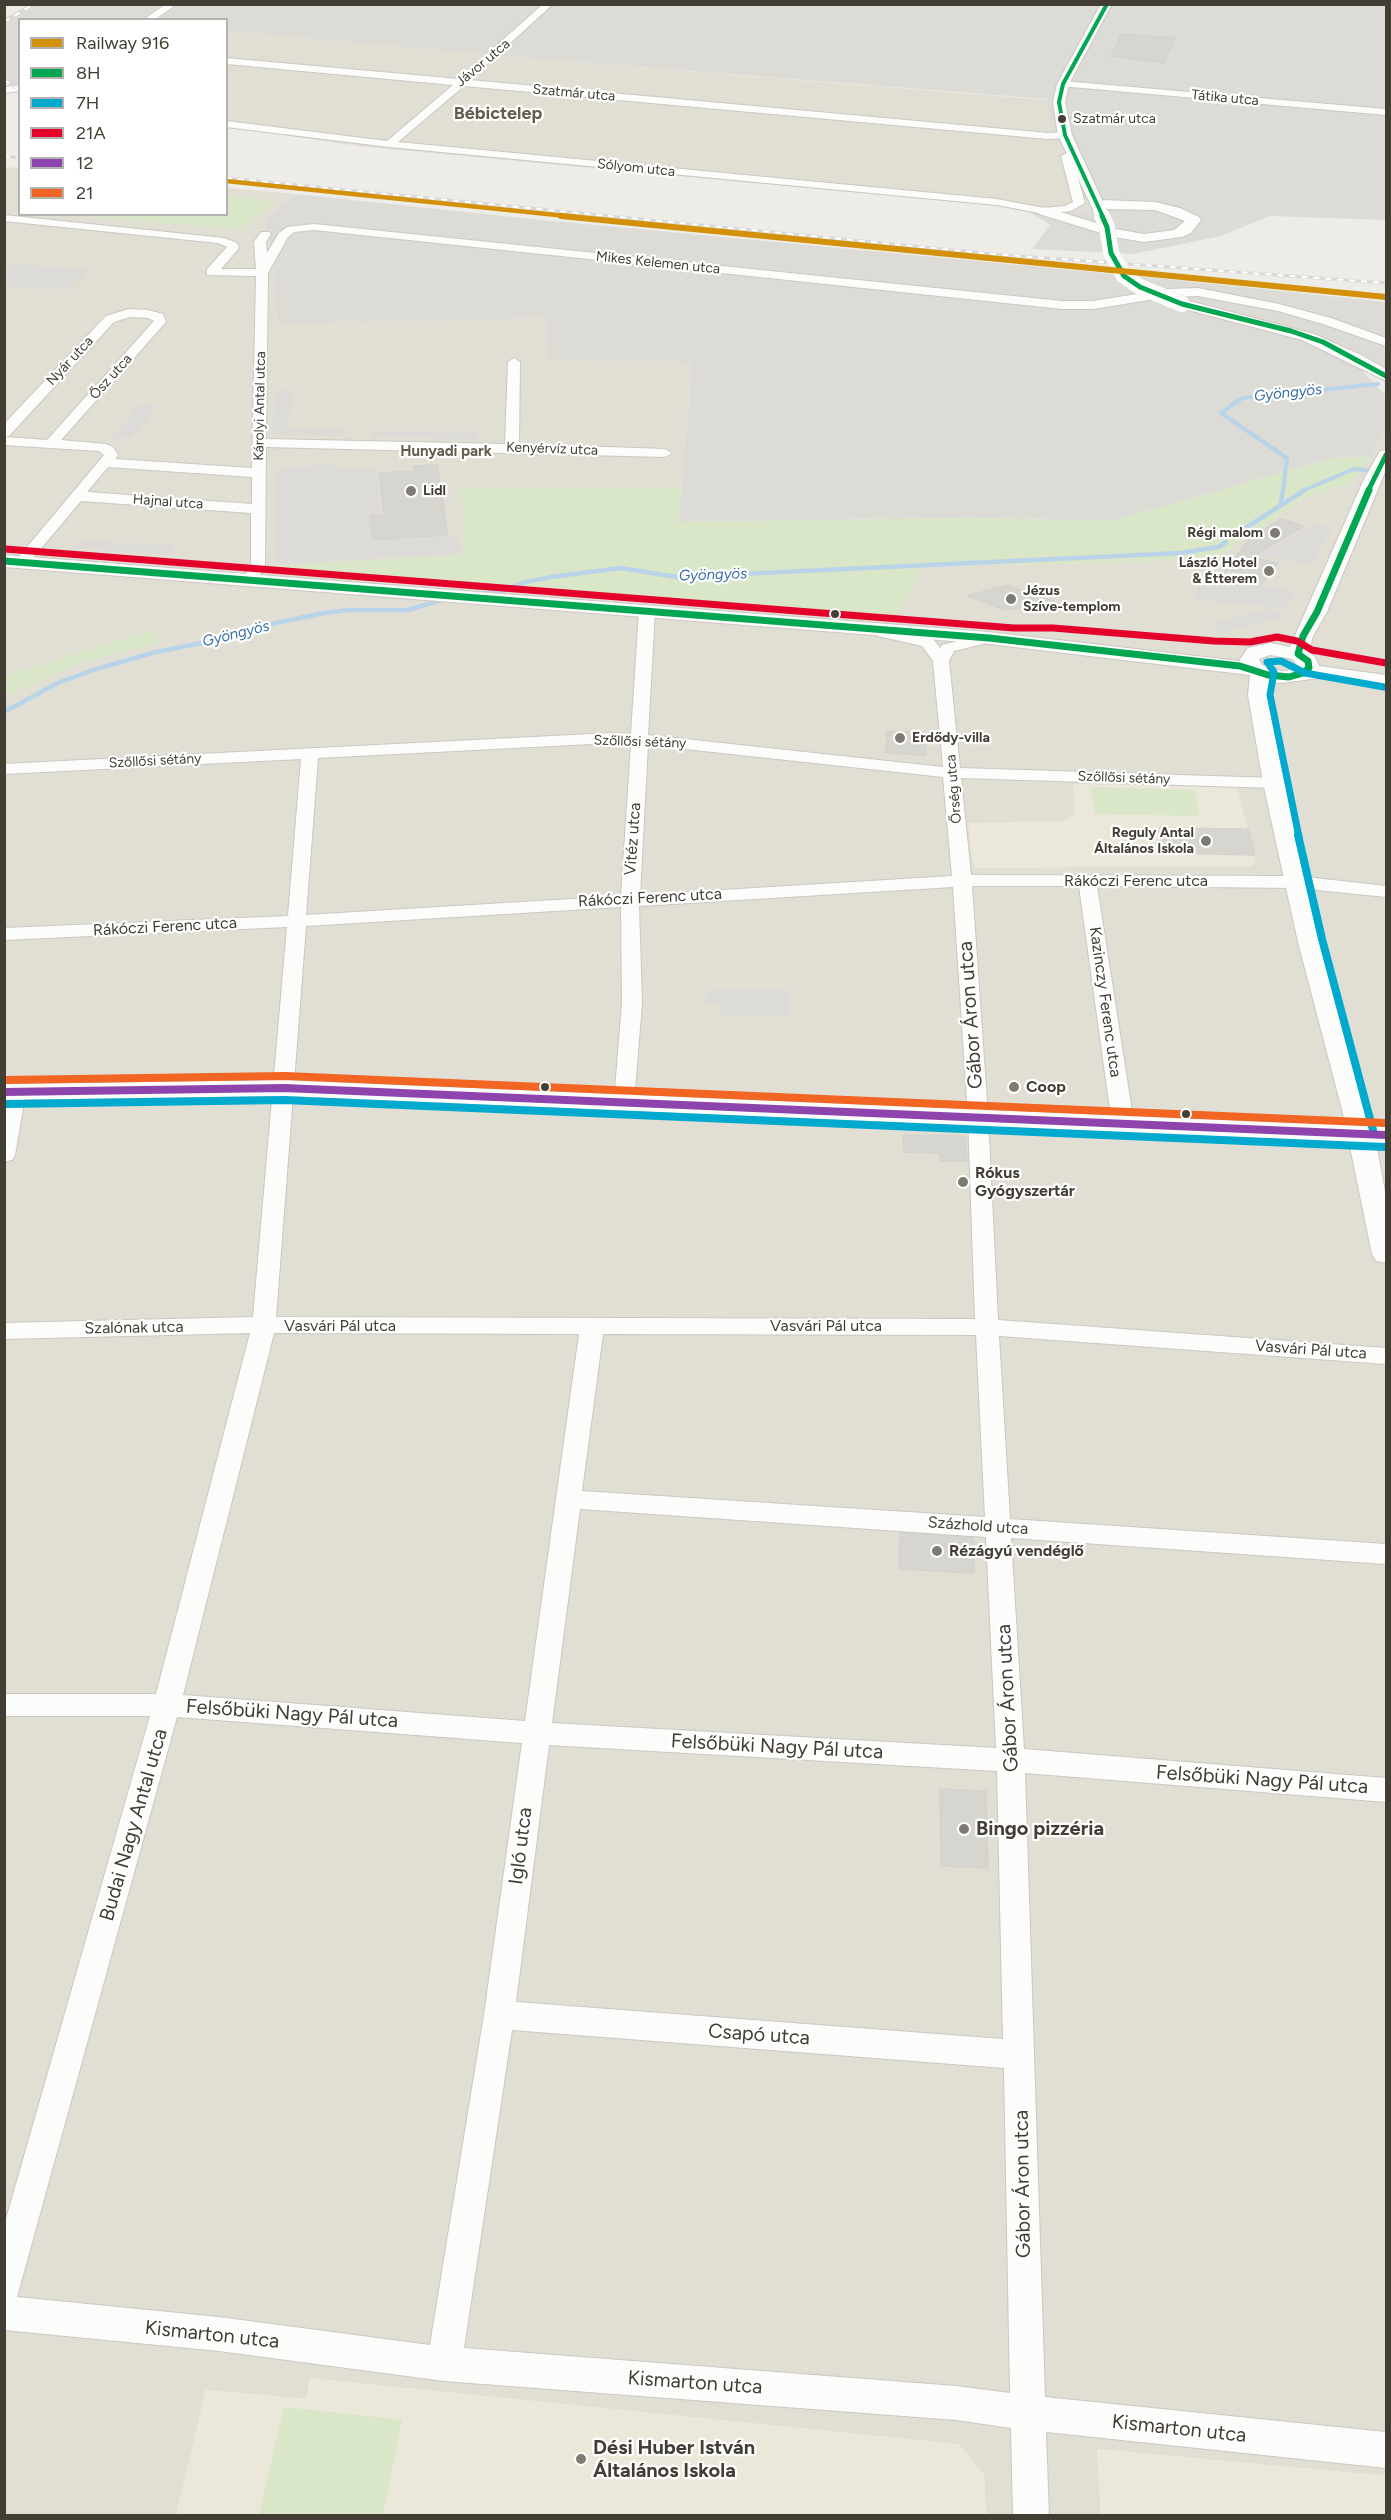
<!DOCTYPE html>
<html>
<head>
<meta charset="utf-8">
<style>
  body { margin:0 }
  #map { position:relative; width:1391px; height:2520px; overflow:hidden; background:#edece7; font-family:Figtree,sans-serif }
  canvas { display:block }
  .frame { position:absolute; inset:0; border:6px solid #423e34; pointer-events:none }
  .legend { position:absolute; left:18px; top:18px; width:210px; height:198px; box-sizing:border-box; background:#fff; border:2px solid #b3b2ae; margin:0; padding:8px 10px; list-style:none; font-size:18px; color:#423e34 }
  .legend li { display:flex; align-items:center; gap:12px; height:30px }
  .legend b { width:30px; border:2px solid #b3b2ae }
</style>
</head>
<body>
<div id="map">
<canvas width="1391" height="2520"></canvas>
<div class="frame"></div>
<ul class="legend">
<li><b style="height:8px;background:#d3910a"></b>Railway 916</li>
<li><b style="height:8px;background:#00a651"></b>8H</li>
<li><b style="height:8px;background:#00a9ce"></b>7H</li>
<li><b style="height:8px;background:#e4002b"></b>21A</li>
<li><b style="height:8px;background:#8e44ad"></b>12</li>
<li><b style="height:8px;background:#f26522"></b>21</li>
</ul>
</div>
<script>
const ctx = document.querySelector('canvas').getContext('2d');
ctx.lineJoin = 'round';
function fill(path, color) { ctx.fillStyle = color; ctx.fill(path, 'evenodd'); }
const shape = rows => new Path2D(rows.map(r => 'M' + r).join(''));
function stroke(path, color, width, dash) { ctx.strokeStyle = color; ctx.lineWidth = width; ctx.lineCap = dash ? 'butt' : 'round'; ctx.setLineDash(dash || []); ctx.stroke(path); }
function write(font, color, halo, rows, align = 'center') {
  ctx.font = font + ' Figtree,sans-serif'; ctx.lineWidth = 4.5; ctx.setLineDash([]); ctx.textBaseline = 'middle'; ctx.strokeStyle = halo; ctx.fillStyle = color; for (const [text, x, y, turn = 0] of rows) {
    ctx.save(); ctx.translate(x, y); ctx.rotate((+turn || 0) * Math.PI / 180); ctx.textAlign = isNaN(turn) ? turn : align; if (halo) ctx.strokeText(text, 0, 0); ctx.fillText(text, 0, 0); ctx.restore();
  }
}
const residential = shape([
  [227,31,485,55,1048,100,1053,130,1093,211,1022,208,366,147,227,127],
  [4,167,19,168,20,214,226,214,227,188,295,194,264,221,273,259,277,324,546,318,549,359,692,363,681,488,461,487,465,555,922,566,1118,563,1216,558,1307,497,1350,483,1372,457,1385,429,1386,402,1386,2476,1097,2449,1101,2515,986,2515,984,2474,310,2379,306,2399,206,2390,176,2515,5,2515]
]);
const industrial = shape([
  [30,4,1386,5,1386,220,1270,216,1221,236,1133,254,1032,249,1050,225,1022,208,1092,211,1053,130,1047,99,485,55,227,31,226,20,20,20,19,88,7,81,5,71,4,19],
  [295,194,532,219,1166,279,1386,302,1386,370,1363,372,1386,395,1385,429,1372,457,1334,458,1112,521,970,518,678,522,692,363,548,359,546,318,277,324,273,259,264,221]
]);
const education = shape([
  [1073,784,1237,787,1256,860,1251,866,974,868,968,823,1064,821,1075,814],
  [310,2378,959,2444,984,2474,986,2515,176,2516,206,2390,306,2399],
  [1097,2449,1386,2476,1386,2515,1101,2515]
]);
const green = shape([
  [227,196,276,201,240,230,72,215,226,214],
  [1372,457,1350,483,1307,497,1216,558,1118,563,923,566,896,618,293,576,279,573,268,566,465,555,461,487,681,488,678,522,970,518,1112,521,1334,458],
  [151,630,160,643,78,663,5,696,5,676],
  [1091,787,1194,790,1200,816,1095,814],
  [284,2407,402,2420,383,2515,259,2515]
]);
const parking = shape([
  [5,264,90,269,67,290,5,286],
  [277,390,292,390,288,427,292,429,346,430,344,436,282,435,272,429],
  [140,405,159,406,130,438,111,437],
  [373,431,479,432,477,439,371,437],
  [336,464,337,469,377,467,380,513,370,514,371,541,457,536,459,553,277,564,277,468],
  [1314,524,1332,528,1312,566,1261,555],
  [80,540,175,546,168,555,73,548],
  [1231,578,1295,592,1284,608,1194,600,1200,580,1227,585],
  [1270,609,1288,616,1216,634,1214,622],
  [706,990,789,990,790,1015,720,1016,720,1004,707,1004]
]);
const streamFar1 = shape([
  [1283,491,1287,458,1221,413,1242,398,1378,384],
  [1302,491,1354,469,1386,472]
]);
const stream = shape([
  [1281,503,1283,490],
  [1239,532,1305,490],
  [483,593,497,593,525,582,551,577,620,568,677,577,1181,553,1218,547,1226,542],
  [4,712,58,683,93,670,156,652,248,634,271,624,324,613,349,610,408,610,448,598]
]);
const building = shape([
  [1121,34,1175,38,1164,63,1111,56,1121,34],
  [437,465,448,535,373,540,370,515,384,515,379,473,415,471,414,466,437,465],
  [1282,519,1304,526,1252,557,1278,563,1262,584,1238,579,1243,573,1229,570,1223,574,1250,538,1282,519],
  [1007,585,1056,602,1006,610,967,596,1007,585],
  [887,731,926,732,926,755,886,753,887,731],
  [1158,828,1248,829,1255,855,1163,853,1158,828],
  [903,1135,965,1136,967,1161,940,1161,940,1153,904,1152,903,1135],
  [900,1533,974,1538,974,1573,899,1569,900,1533],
  [940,1789,986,1791,988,1868,941,1866,940,1789]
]);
const minor = shape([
  [166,4,177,4,154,20,143,20,166,4],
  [543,4,553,4,470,80,1048,133,1065,132,1070,135,1065,138,1048,139,464,86,398,142,997,199,1044,208,1065,206,1073,202,1061,156,1073,150,1078,153,1072,157,1085,203,1071,211,1044,214,997,205,389,147,226,127,226,121,387,141,453,85,226,64,226,58,459,79,543,4],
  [1063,81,1386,109,1386,115,1060,86,1058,84,1063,81],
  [20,85,20,91,4,93,4,87,20,85],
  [4,215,224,238,237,243,239,248,221,269,256,269,254,242,261,232,269,232,271,234,266,242,267,253,279,233,287,227,314,224,1062,301,1093,301,1168,289,1198,288,1279,304,1331,318,1386,338,1386,346,1323,324,1278,311,1198,296,1168,297,1093,309,1062,309,314,230,294,232,288,237,268,273,266,439,505,444,508,362,514,358,520,362,519,444,665,449,672,453,665,457,266,447,265,565,256,583,246,583,243,580,251,565,251,513,81,501,27,565,22,566,17,565,15,562,17,559,104,455,99,451,4,445,4,424,106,316,129,309,148,310,163,314,166,322,61,440,106,444,113,447,118,455,115,459,252,468,256,276,207,275,207,269,227,247,218,243,4,221,4,215],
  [130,317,148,318,154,321,47,440,5,437,9,436,114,322,130,317],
  [108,467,252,477,252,504,87,492,108,467],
  [647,606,655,611,648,735,943,767,933,661,922,646,878,636,876,633,884,628,913,633,934,640,940,648,942,645,989,633,995,635,997,638,995,641,954,651,949,661,960,768,1274,778,1280,779,1283,783,1280,787,1274,788,961,778,971,875,1297,876,1386,886,1386,897,1297,888,1097,886,1134,1124,1130,1129,1123,1131,1116,1129,1112,1124,1079,886,972,886,988,1116,998,1320,1386,1348,1386,1364,999,1336,1010,1519,1386,1544,1386,1564,1011,1538,1024,1749,1386,1778,1386,1802,1025,1773,1045,2397,1386,2432,1386,2468,1046,2432,1049,2516,1013,2516,1011,2428,956,2420,444,2381,219,2351,4,2330,4,2226,150,1716,4,1716,4,1694,156,1694,250,1333,4,1339,4,1323,253,1317,287,927,4,940,4,928,288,916,301,759,4,774,4,764,611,733,631,734,639,611,647,606],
  [611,743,631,744,621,896,306,915,318,758,611,743],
  [648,745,943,777,952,876,640,895,648,745],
  [953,887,968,1116,975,1319,276,1317,306,926,621,907,622,1003,614,1102,617,1107,624,1108,631,1107,634,1102,642,1003,639,906,953,887],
  [274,1333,579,1334,525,1721,183,1695,274,1333],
  [603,1334,976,1335,985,1517,582,1491,603,1334],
  [580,1509,986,1537,996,1748,552,1723,580,1509],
  [177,1717,522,1743,484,2015,430,2345,219,2317,17,2297,177,1717],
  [549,1745,997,1771,1003,2039,516,2002,549,1745],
  [512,2030,1004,2068,1010,2393,956,2386,464,2348,512,2030],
  [16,1085,23,1087,26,1091,15,1155,12,1160,4,1162,4,1097,9,1087,16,1085]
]);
const tertiary = shape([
  [1101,4,1112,4,1069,84,1065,102,1072,135,1102,200,1155,202,1180,208,1199,217,1201,220,1191,233,1182,237,1144,242,1114,237,1039,214,1037,211,1044,207,1116,229,1144,234,1174,230,1185,221,1155,210,1106,209,1105,214,1095,214,1058,135,1053,102,1057,84,1101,4],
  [1182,299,1314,334,1361,355,1386,369,1386,381,1302,340,1177,307,1174,304,1177,301,1182,299],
  [1386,450,1386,470,1327,612,1313,636,1309,652,1315,657,1319,666,1386,675,1386,687,1319,678,1282,683,1271,682,1268,695,1285,783,1322,942,1372,1126,1386,1127,1386,1143,1376,1143,1386,1197,1386,1263,1376,1261,1372,1254,1349,1142,284,1096,4,1100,4,1084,284,1080,1346,1125,1298,942,1263,783,1248,695,1250,675,989,644,4,567,4,555,989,632,1239,661,1248,648,1270,643,1290,647,1364,479,1380,451,1386,450],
  [1270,655,1292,659,1298,666,1293,670,1282,671,1262,665,1259,659,1270,655]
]);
const rail = shape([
  [4,22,34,4],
  [4,80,20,90],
  [4,156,20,158],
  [226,178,993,254,1386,283]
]);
const tertiaryBridgeFar1 = shape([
  [1100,211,1103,217]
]);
const tertiaryBridge = shape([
  [1102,216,1107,227,1111,253,1124,276,1140,287,1182,304]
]);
const bus1Far2 = shape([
  [1103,217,1065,135,1059,102,1063,84,1107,4]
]);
const bus1Far1 = shape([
  [1102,216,1107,227,1111,253,1124,276,1140,287,1182,304,1291,331,1323,342,1386,376],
  [1368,491,1386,455]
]);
const bus1 = shape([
  [4,561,989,638,1240,666,1268,675,1289,677,1303,673,1309,668,1308,661,1298,654,1303,636,1317,612,1369,490]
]);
const bus2Far1 = shape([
  [1299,837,1270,695,1274,672,1267,662,1281,661,1305,673,1384,687]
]);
const bus2 = shape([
  [1298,835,1322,939,1373,1130],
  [4,1104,284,1100,1385,1147]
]);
const bus3 = shape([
  [5,549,1014,628,1053,628,1214,641,1250,642,1277,637,1297,641,1312,650,1386,663]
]);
const bus4 = shape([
  [4,1092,284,1088,1386,1135]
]);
const bus5 = shape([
  [4,1080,285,1076,1386,1123]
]);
const rail1Far1 = shape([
  [226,181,576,217]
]);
const rail1 = shape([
  [561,216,1386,297]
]);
const markers = [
  [1062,119,5,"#423e34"],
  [411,491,6,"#7e7b73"],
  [1275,533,6,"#7e7b73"],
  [1269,571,6,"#7e7b73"],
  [1011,599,6,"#7e7b73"],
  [835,614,5,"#423e34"],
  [900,738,6,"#7e7b73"],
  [1206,841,6,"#7e7b73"],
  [545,1087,5,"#423e34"],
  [1014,1087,6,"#7e7b73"],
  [1186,1114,5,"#423e34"],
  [963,1182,6,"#7e7b73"],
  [937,1551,6,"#7e7b73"],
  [964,1829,6,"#7e7b73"],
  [581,2459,6,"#7e7b73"]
];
const farStreetnames = [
  ["Jávor utca",483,63,-40],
  ["Szatmár utca",574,93,5],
  ["Tátika utca",1225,98,5],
  ["Sólyom utca",636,168,6],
  ["Mikes Kelemen utca",658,263,6],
  ["Nyár utca",70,361,-47],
  ["Ősz utca",111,377,-48],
  ["Károlyi Antal utca",260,406,-89],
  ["Kenyérvíz utca",552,449,2],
  ["Hajnal utca",168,502,4],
  ["Szőllősi sétány",640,742,2],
  ["Szőllősi sétány",155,761,-3],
  ["Szőllősi sétány",1124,778,2],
  ["Őrség utca",954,789,-95]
];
const busNames = [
  ["Szatmár utca",1073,119]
];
const farPoinames = [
  ["Lidl",423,491],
  ["Régi malom",1263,533,"right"],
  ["László Hotel",1257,563,"right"],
  ["& Étterem",1257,579,"right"],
  ["Jézus",1023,591],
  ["Szíve-templom",1023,607],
  ["Erdődy-villa",912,738],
  ["Reguly Antal",1194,833,"right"],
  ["Általános Iskola",1194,849,"right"]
];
const farWaternames = [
  ["Gyöngyös",1288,393,-6],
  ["Gyöngyös",713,575,-2],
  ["Gyöngyös",236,634,-14]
];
const farNeighbourhoodnames = [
  ["Hunyadi park",446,452]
];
const streetNames = [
  ["Vitéz utca",633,839,-86],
  ["Rákóczi Ferenc utca",1136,881],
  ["Rákóczi Ferenc utca",650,898,-3],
  ["Rákóczi Ferenc utca",165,927,-3],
  ["Kazinczy Ferenc utca",1105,1002,82],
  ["Vasvári Pál utca",340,1326],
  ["Vasvári Pál utca",826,1326],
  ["Szalónak utca",134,1328,-1],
  ["Vasvári Pál utca",1311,1350,4],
  ["Százhold utca",978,1526,4]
];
const poiNames = [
  ["Coop",1026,1087],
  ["Rókus",975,1173],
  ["Gyógyszertár",975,1191],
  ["Rézágyú vendéglő",949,1551]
];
const farDistrictnames = [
  ["Bébictelep",498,114]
];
const nearStreetnames = [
  ["Gábor Áron utca",971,1015,-94],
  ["Gábor Áron utca",1008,1698,-93],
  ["Felsőbüki Nagy Pál utca",292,1714,4],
  ["Felsőbüki Nagy Pál utca",777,1747,3],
  ["Felsőbüki Nagy Pál utca",1262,1780,4],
  ["Budai Nagy Antal utca",134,1825,-74],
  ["Igló utca",521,1846,-83],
  ["Csapó utca",759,2035,4],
  ["Gábor Áron utca",1023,2184,-91],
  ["Kismarton utca",212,2335,6],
  ["Kismarton utca",695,2383,4],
  ["Kismarton utca",1179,2429,6]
];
const nearPoinames = [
  ["Bingo pizzéria",976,1829],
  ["Dési Huber István",593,2448],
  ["Általános Iskola",593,2471]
];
fill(residential, '#e1ded4');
fill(industrial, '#dddbd5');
fill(education, '#ebe7d9');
fill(green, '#d9e6c8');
fill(parking, '#dcdbd7');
stroke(streamFar1, '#b9d3e9', 4);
stroke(stream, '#b9d3e9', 4.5);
fill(building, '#d7d5cf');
stroke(building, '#d5d3cd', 1.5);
stroke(minor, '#c9c8c3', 2);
stroke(tertiary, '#c9c8c3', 2);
fill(minor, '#fcfcfb');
fill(tertiary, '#fcfcfb');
stroke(rail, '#d8d8d7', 3);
stroke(rail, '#fff', 2, [6]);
stroke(tertiaryBridgeFar1, '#c9c8c3', 14, []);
stroke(tertiaryBridge, '#c9c8c3', 16, []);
stroke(tertiaryBridgeFar1, '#fcfcfb', 13);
stroke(tertiaryBridge, '#fcfcfb', 16);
stroke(bus1Far2, '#00a651', 4);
stroke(bus1Far1, '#00a651', 5);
stroke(bus1, '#00a651', 7);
stroke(bus2Far1, '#00a9ce', 7);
stroke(bus2, '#00a9ce', 8);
stroke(bus3, '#e4002b', 7);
stroke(bus4, '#8e44ad', 8);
stroke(bus5, '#f26522', 8);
stroke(rail1Far1, '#d3910a', 4.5);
stroke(rail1, '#d3910a', 6);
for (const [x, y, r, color] of markers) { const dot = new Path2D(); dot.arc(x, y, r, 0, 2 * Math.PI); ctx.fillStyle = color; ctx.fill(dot); stroke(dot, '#fff', 2); }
write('14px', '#423e34', '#fff', farStreetnames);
write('14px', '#423e34', '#fff', busNames, 'left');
write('bold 14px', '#423e34', '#fff', farPoinames, 'left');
write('italic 15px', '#366fa5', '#fff', farWaternames);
write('bold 15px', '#645c4c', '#fff', farNeighbourhoodnames);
write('16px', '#423e34', '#fff', streetNames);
write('bold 16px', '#423e34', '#fff', poiNames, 'left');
write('bold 18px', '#645c4c', '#fff', farDistrictnames);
write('20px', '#423e34', '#fff', nearStreetnames);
write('bold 20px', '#423e34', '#fff', nearPoinames, 'left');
</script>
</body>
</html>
